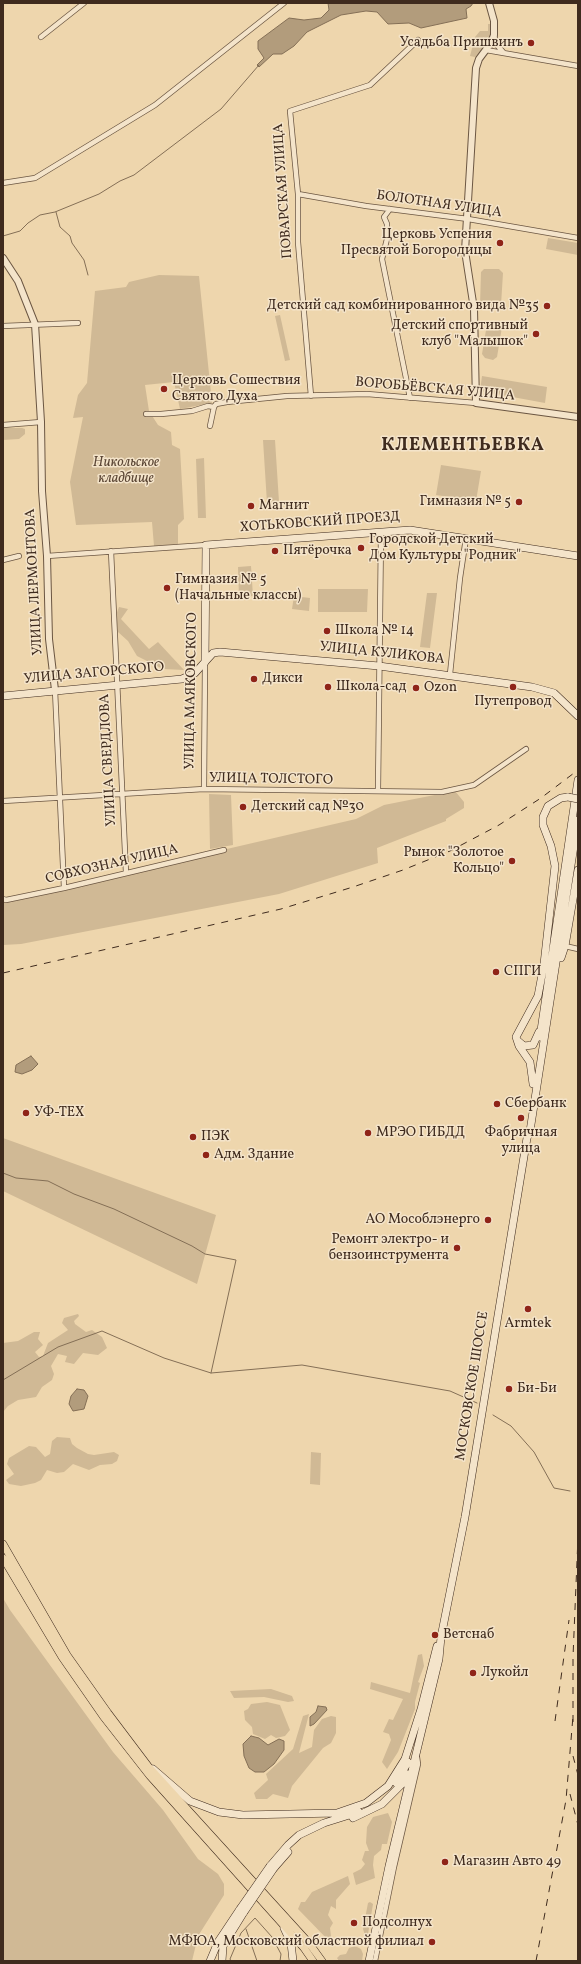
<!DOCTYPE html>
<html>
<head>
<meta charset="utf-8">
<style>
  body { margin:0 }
  #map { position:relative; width:581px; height:1964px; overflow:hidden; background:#eed6ad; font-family:Vollkorn,serif }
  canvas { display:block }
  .frame { position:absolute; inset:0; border:4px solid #3f2b1e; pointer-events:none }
</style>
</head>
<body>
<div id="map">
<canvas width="581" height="1964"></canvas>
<div class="frame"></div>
</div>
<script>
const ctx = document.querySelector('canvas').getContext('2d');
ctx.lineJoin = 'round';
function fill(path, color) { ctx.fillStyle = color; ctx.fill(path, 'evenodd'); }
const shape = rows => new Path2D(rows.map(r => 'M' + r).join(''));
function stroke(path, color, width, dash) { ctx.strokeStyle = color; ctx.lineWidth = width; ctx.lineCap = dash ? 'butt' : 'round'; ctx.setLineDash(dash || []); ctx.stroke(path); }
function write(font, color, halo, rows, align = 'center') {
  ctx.font = font + ' Vollkorn,serif'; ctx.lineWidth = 3; ctx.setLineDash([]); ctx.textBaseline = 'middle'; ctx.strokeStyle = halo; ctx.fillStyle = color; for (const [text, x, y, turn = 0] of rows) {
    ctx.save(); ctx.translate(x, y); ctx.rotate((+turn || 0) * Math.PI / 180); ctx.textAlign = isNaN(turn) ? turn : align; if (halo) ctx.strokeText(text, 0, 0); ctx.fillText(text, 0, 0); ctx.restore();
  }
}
const green = shape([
  [488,24,490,24,491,33,487,43,475,57,470,56,475,37,480,31,488,31],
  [548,238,578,243,578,255,546,249],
  [484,269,499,269,503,273,501,305,497,308,480,306,481,272],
  [159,275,199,276,212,403,180,409,174,382,145,385,149,411,158,425,171,432,172,445,180,449,184,519,178,525,178,544,154,546,152,522,76,525,70,482,83,417,73,418,78,395,87,383,95,291,126,287,129,282],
  [280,315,290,360,285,361,275,316],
  [491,322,499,323,502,327,497,357,493,360,485,358,482,354,487,324],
  [482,376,547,387,545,403,480,391],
  [3,428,22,428,25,429,25,434,19,439,3,440],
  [263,440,275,440,279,502,267,503],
  [204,458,206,518,198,518,196,459],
  [441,465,481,471,476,501,436,495],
  [251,566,253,596,239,597,238,567],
  [318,589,368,589,367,612,318,612],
  [427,593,437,593,430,648,420,647],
  [294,596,310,598,309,611,292,609],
  [119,607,128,609,121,619,149,649,158,642,184,670,163,669,137,656,128,641,118,632,116,615],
  [455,791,464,802,464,808,446,819,446,821,377,848,378,863,279,894,21,944,3,945,3,901,356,819,384,805],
  [209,794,231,795,233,845,210,849],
  [3,1138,216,1215,197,1284,3,1191],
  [78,1314,79,1316,74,1321,75,1324,86,1332,92,1330,102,1337,107,1348,98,1355,83,1353,74,1364,65,1362,67,1356,58,1354,51,1366,54,1374,52,1380,42,1387,36,1397,18,1400,8,1406,3,1412,3,1343,18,1341,34,1332,40,1332,38,1339,43,1345,35,1352,39,1357,43,1356,48,1343,68,1330,62,1323,64,1318],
  [57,1437,70,1438,72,1444,77,1448,88,1454,94,1455,114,1452,119,1455,117,1461,112,1464,100,1465,89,1470,73,1464,64,1472,57,1473,47,1470,41,1480,35,1483,21,1486,9,1484,6,1480,14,1474,7,1464,9,1458,29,1446,36,1447,45,1457,50,1454,52,1441],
  [311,1452,321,1453,320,1485,310,1484],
  [3,1598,10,1610,113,1752,163,1810,198,1859,218,1874,224,1884,224,1895,198,1936,192,1961,3,1961],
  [422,1654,424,1666,418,1682,420,1683,415,1702,415,1709,398,1752,387,1769,382,1762,391,1740,389,1734,383,1732,389,1719,393,1720,403,1699,370,1689,371,1682,410,1693,418,1655],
  [271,1689,292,1696,294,1701,288,1702,264,1697,234,1698,230,1691],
  [267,1702,280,1705,290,1730,285,1736,276,1738,271,1735,265,1739,253,1734,252,1727,245,1720,244,1711,248,1709,251,1704],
  [309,1714,299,1753,312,1747,314,1730,322,1719,331,1716,336,1717,336,1733,331,1743,323,1748,292,1786,288,1798,273,1794,267,1799,256,1799,254,1793,268,1780,266,1774,293,1749,303,1716],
  [388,1813,392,1822,387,1844,382,1844,381,1850,374,1856,373,1865,375,1878,356,1885,353,1873,361,1869,365,1864,362,1860,365,1851,369,1851,366,1843,367,1827,373,1817],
  [348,1876,350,1884,336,1900,336,1909,331,1906,328,1915,333,1923,330,1928,332,1944,298,1909,301,1902,305,1902,312,1892],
  [370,1902,373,1904,368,1934,365,1935,363,1929,368,1903],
  [355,1946,361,1949,363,1954,362,1961,339,1961,337,1958,340,1955,346,1954,349,1948]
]);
const water = shape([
  [328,3,473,3,471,6,466,9,467,18,421,28,409,23,388,24,377,12,366,11,341,15,307,32,294,46,282,54,273,54,259,67,257,65,264,58,258,49,258,41,289,18,304,20,321,18,329,10,328,3],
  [31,1056,38,1064,32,1070,22,1074,15,1072,16,1065,31,1056],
  [77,1389,84,1390,88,1396,84,1409,73,1411,69,1404,71,1396,77,1389],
  [318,1706,326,1707,327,1710,314,1724,310,1726,310,1717,316,1712,318,1706],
  [251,1736,259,1738,268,1745,279,1739,284,1741,284,1750,274,1764,264,1772,255,1772,249,1768,244,1756,243,1744,251,1736]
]);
const stream = shape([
  [56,212,60,227,70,236,72,243,84,260,88,275],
  [3,236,20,231,28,223,40,215,55,212,99,194,120,181,134,175,221,109,259,65],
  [3,1173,16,1178,48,1181,74,1194,114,1209,192,1246,205,1254,236,1260,211,1373],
  [3,1380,58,1347,102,1331,164,1358,211,1373,302,1365,450,1391,477,1403],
  [493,1415,511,1426,534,1452,554,1488,570,1491],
  [246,1929,257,1961],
  [231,1961,230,1959,241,1933,255,1918,272,1937,281,1954,280,1961]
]);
const minor = shape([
  [494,35,496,44,503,52],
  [41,37,84,3],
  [486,50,578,66],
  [3,183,35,178,155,105,284,3],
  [298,194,366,206,468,219,578,238],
  [390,209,384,217,387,224,387,239,382,259,410,398],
  [3,326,78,323],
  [311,396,298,242,298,194,290,111,370,85,418,40],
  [146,414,161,414,192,411,208,406,214,407],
  [3,425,41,422],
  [210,426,214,407,216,404,227,402,287,396,367,394,476,403],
  [111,551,126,873],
  [47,556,206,545],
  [3,560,19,556],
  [450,674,460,578,466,538],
  [55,690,64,888],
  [204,789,205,662],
  [378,791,381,533],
  [3,801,204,789,442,792,474,785,526,749],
  [3,899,6,900,64,888,224,850],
  [565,946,578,949],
  [375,1961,394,1867,418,1764,417,1757]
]);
const tertiary = shape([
  [489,3,494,21,494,35,491,43,479,59,476,68,465,251,474,309,476,403,578,417],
  [3,258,18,281,35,324,41,422,42,491,47,556,49,639,55,690]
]);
const secondary = shape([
  [205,662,206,545,410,530,578,556],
  [3,696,182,679,195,673,213,653,220,652,379,666,532,687,554,693,578,716],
  [561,958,565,946,578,870],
  [540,1037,578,780],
  [518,1041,524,1046,533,1045,539,1032],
  [533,1084,530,1062,519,1046,516,1037,538,996,544,964,555,866,551,846,543,825,543,817,548,806,561,798,568,797],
  [420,1713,437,1646],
  [153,1769,190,1801,219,1812,243,1815,337,1813,366,1803,388,1786,405,1759,421,1709],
  [396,1783,408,1762],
  [353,1818,382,1804,403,1783,407,1774],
  [270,1866,288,1845,299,1835,324,1823,359,1812],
  [274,1868,288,1852],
  [284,1928,291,1943,293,1961],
  [210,1961,218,1942,240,1909],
  [222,1961,223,1946,244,1912],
  [369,1961,389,1866,439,1659,441,1637,465,1517,527,1138,530,1131,578,820]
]);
const primary = shape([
  [3,1544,67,1655,108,1713,148,1766,309,1943,322,1961],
  [3,1558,62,1657,103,1716,150,1776,304,1948,313,1961]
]);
const rail = shape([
  [3,973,281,909,353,887,403,870,450,851,499,825,541,798,578,770],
  [555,1721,569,1620],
  [573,1722,573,1657,578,1537],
  [573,1756,578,1775],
  [570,1794,578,1825],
  [536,1961,566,1800,573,1716]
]);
const secondaryBridge = shape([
  [568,797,578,799],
  [240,1909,270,1866],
  [244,1912,274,1868]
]);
const markers = [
  [531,43,4,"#8f2418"],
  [500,243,4,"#8f2418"],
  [547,306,4,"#8f2418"],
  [536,334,4,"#8f2418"],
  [164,389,4,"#8f2418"],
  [519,502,4,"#8f2418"],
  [251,506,4,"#8f2418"],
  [361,548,4,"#8f2418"],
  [275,551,4,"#8f2418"],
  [167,588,4,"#8f2418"],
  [327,631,4,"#8f2418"],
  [254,679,4,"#8f2418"],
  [328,687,4,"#8f2418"],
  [513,687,4,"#8f2418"],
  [416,688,4,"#8f2418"],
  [243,807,4,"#8f2418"],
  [512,861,4,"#8f2418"],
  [496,972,4,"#8f2418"],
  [497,1104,4,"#8f2418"],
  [26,1113,4,"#8f2418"],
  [521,1118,4,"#8f2418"],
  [368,1133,4,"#8f2418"],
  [193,1137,4,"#8f2418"],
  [206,1155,4,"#8f2418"],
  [488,1220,4,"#8f2418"],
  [457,1248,4,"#8f2418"],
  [528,1309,4,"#8f2418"],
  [509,1389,4,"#8f2418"],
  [435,1635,4,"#8f2418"],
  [473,1673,4,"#8f2418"],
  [445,1862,4,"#8f2418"],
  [354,1923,4,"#8f2418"],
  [432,1942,4,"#8f2418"]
];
const poiNames = [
  ["Усадьба Пришвинъ",523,43,"right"],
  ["Церковь Успения",492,235,"right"],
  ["Пресвятой Богородицы",492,251,"right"],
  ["Детский сад комбинированного вида №35",539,306,"right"],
  ["Детский спортивный",528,326,"right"],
  ["клуб \"Малышок\"",528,342,"right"],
  ["Церковь Сошествия",172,381],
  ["Святого Духа",172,397],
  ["Гимназия № 5",511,502,"right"],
  ["Магнит",259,506],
  ["Городской Детский",369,540],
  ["Дом Культуры \"Родник\"",369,556],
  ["Пятёрочка",283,551],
  ["Гимназия № 5",175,580],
  ["(Начальные классы)",175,596],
  ["Школа № 14",335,631],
  ["Дикси",262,679],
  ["Школа-сад",336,687],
  ["Ozon",424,688],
  ["Путепровод",513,702,"center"],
  ["Детский сад №30",251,807],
  ["Рынок \"Золотое",504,853,"right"],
  ["Кольцо\"",504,869,"right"],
  ["СПГИ",504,972],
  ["Сбербанк",505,1104],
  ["УФ-ТЕХ",34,1113],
  ["МРЭО ГИБДД",376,1133],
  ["Фабричная",521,1133,"center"],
  ["улица",521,1149,"center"],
  ["ПЭК",201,1137],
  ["Адм. Здание",214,1155],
  ["АО Мособлэнерго",480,1220,"right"],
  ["Ремонт электро- и",449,1240,"right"],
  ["бензоинструмента",449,1256,"right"],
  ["Armtek",528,1324,"center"],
  ["Би-Би",517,1389],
  ["Ветснаб",443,1635],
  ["Лукойл",481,1673],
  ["Магазин Авто 49",453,1862],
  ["Подсолнух",362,1923],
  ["МФЮА, Московский областной филиал",424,1942,"right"]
];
const streetNames = [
  ["ПОВАРСКАЯ УЛИЦА",284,191,-94],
  ["БОЛОТНАЯ УЛИЦА",439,205,8],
  ["ВОРОБЬЁВСКАЯ УЛИЦА",435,390,5],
  ["ХОТЬКОВСКИЙ ПРОЕЗД",320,523,-4],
  ["УЛИЦА ЛЕРМОНТОВА",35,582,-93],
  ["УЛИЦА КУЛИКОВА",382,654,6],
  ["УЛИЦА ЗАГОРСКОГО",94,674,-5],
  ["УЛИЦА МАЯКОВСКОГО",192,691,-89],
  ["УЛИЦА СВЕРДЛОВА",109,760,-93],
  ["УЛИЦА ТОЛСТОГО",271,780,1],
  ["СОВХОЗНАЯ УЛИЦА",112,865,-13],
  ["МОСКОВСКОЕ ШОССЕ",473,1386,-81]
];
const parkNames = [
  ["Никольское",126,463],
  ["кладбище",126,479]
];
const districtNames = [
  ["КЛЕМЕНТЬЕВКА",463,447]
];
fill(green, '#d0b995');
fill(water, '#b29c7c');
stroke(water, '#846f56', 1);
stroke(stream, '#846f56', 1);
stroke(minor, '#6b5642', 6);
stroke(tertiary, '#6b5642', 8);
stroke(secondary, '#3f2b1e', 8);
stroke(primary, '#3f2b1e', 8);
stroke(minor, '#f4e4ca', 4.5);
stroke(tertiary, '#f4e4ca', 6);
stroke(secondary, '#f4e4ca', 7);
stroke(primary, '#eed6ad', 7);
stroke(rail, '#3f2b1e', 1, [7, 7]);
stroke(secondaryBridge, '#3f2b1e', 8, []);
stroke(secondaryBridge, '#f4e4ca', 7);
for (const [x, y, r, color] of markers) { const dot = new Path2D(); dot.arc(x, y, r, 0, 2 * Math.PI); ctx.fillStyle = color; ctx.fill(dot); stroke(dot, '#f4e4ca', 1.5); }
write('14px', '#3f2b1e', '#f4e4ca', poiNames, 'left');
write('14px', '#3f2b1e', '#f4e4ca', streetNames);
write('italic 14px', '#5c4736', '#f4e4ca', parkNames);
ctx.letterSpacing = '1px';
write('bold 18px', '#3f2b1e', '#f4e4ca', districtNames);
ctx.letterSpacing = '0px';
</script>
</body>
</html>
